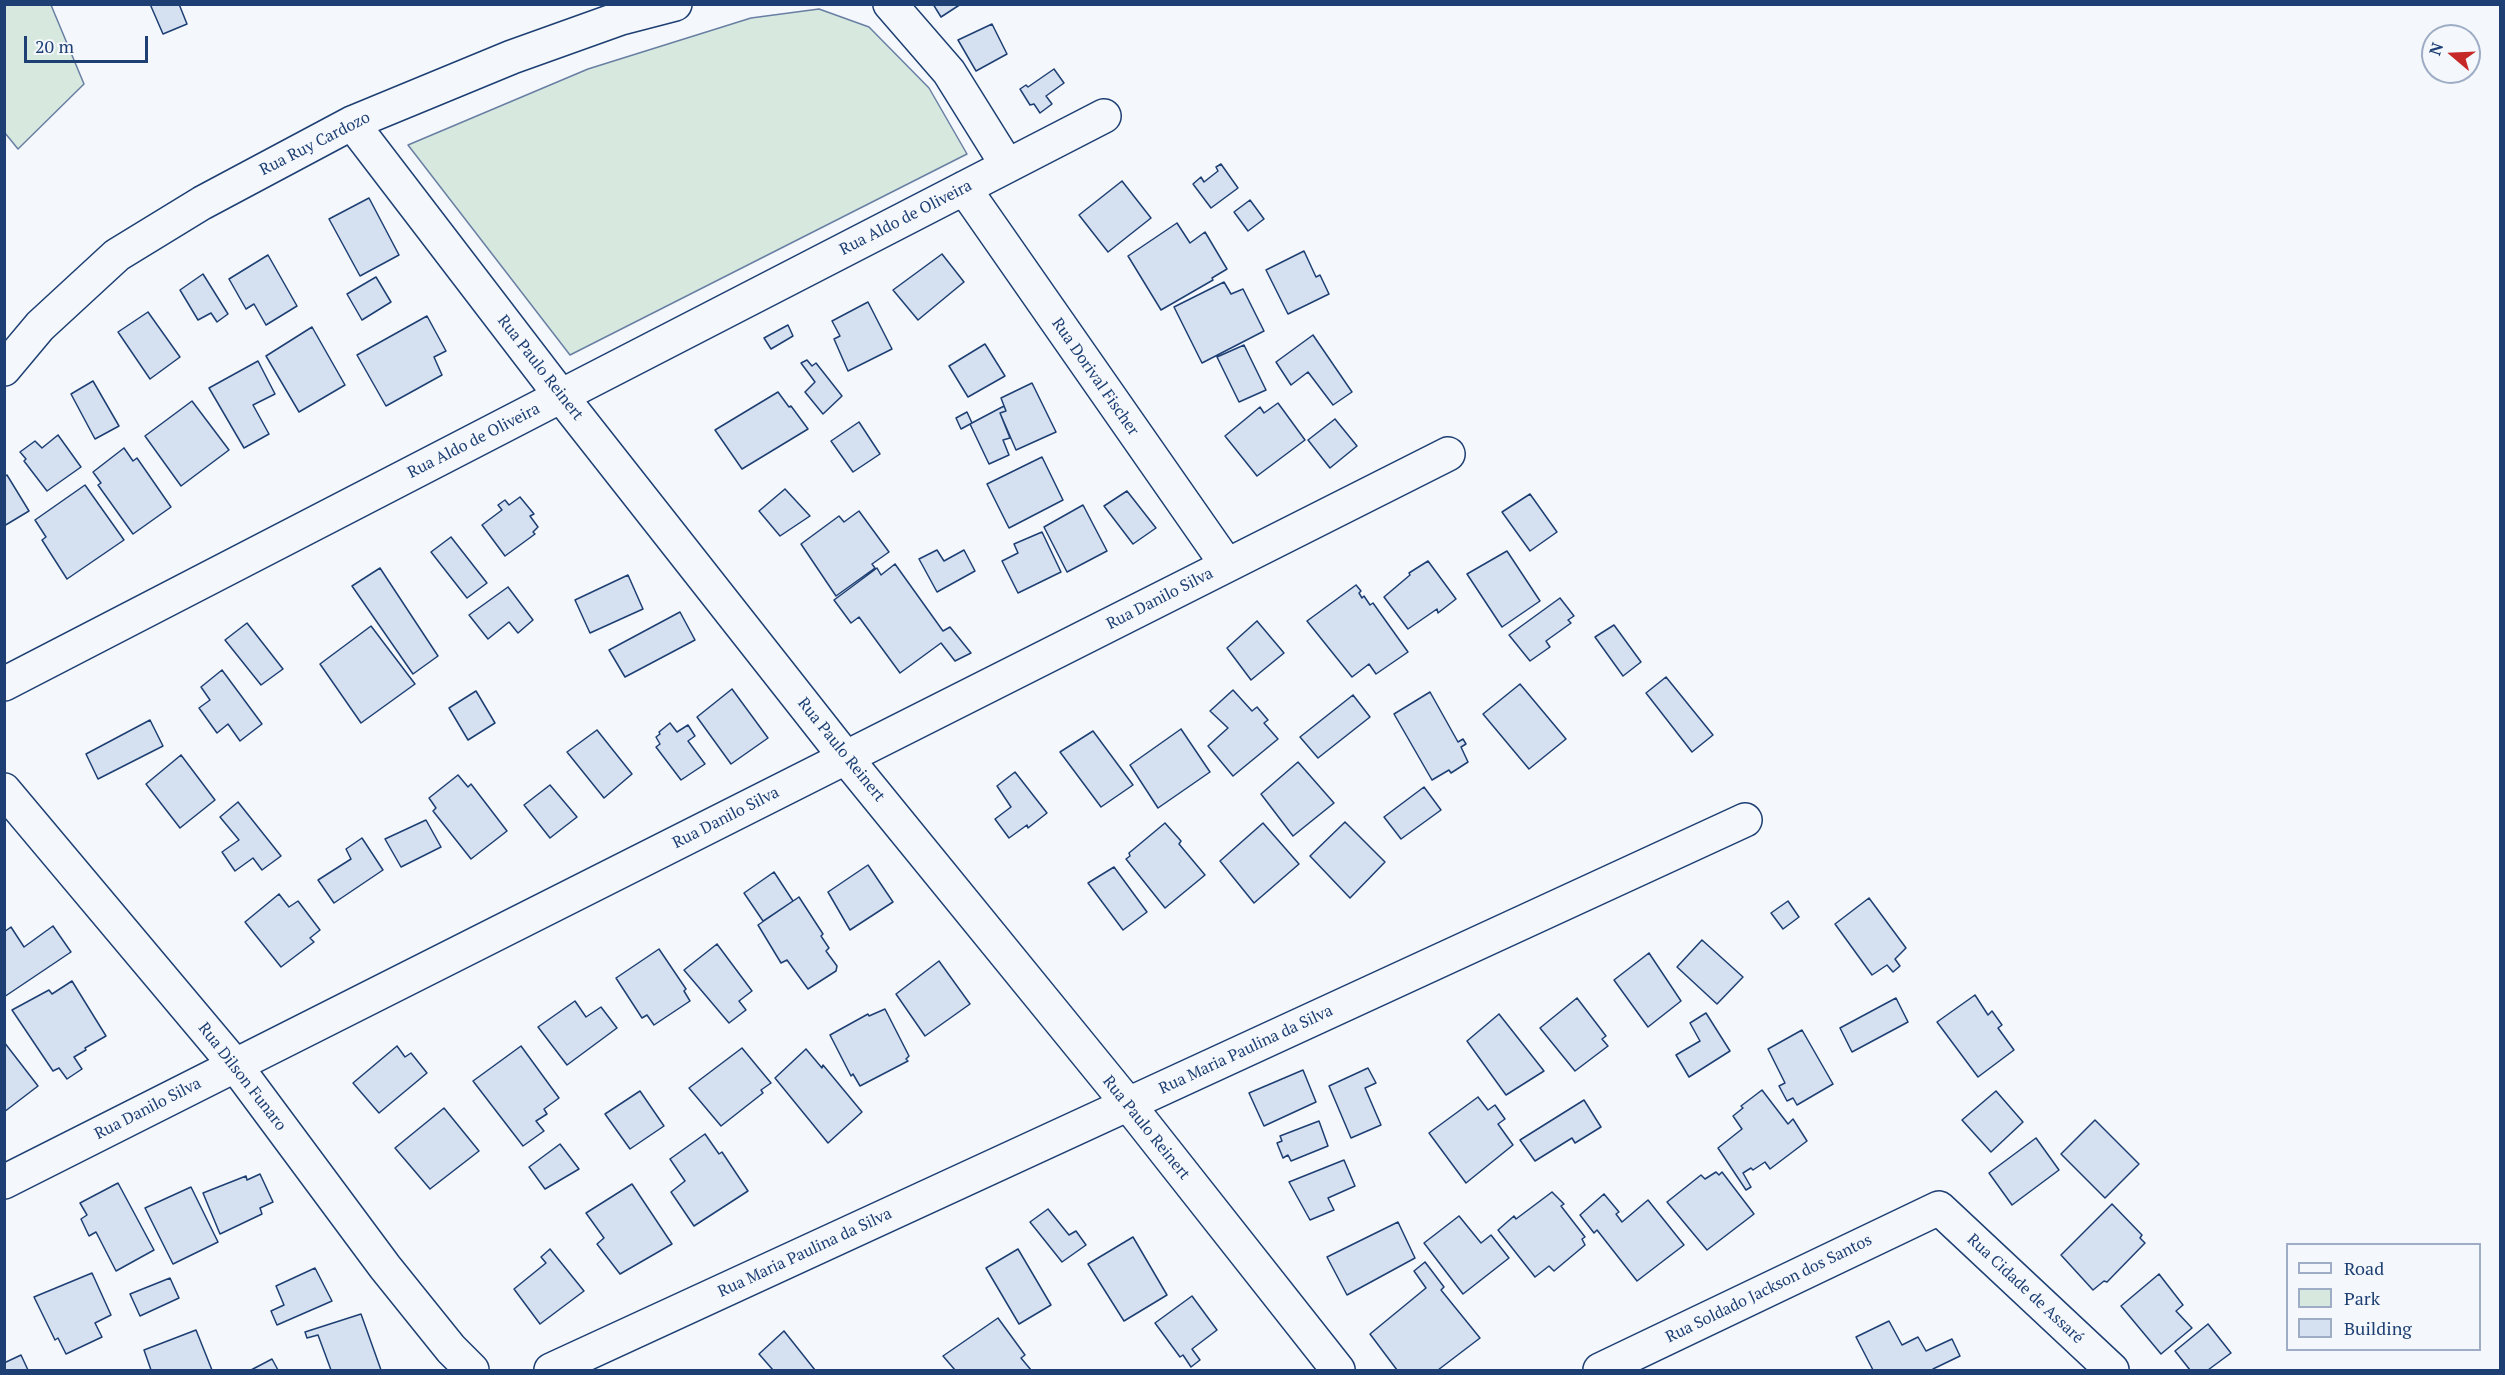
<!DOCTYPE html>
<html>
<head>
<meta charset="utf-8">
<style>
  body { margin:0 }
  #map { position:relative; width:2505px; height:1375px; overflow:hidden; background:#f4f7fb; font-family:"PT Serif",serif }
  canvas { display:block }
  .frame { position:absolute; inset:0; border:6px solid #1d3f73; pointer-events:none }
  .legend { position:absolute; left:2286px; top:1243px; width:195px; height:108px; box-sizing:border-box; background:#f4f7fb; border:2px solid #9eadc5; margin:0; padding:8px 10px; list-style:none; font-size:18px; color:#1d3f73 }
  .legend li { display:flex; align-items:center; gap:12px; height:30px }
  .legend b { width:30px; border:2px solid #9eadc5 }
  .north { position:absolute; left:2421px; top:24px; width:60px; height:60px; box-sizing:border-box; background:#f4f7fb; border:2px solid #9eadc5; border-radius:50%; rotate:289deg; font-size:16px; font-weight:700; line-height:24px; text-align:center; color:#1d3f73 }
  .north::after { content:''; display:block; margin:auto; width:21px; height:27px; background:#c62828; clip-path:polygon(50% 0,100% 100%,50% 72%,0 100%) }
  .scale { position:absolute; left:24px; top:36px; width:124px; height:27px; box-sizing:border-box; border:3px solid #1d3f73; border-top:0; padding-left:8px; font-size:18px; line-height:21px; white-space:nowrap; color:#1d3f73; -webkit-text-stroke:4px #f4f7fb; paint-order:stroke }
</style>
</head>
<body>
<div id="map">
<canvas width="2505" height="1375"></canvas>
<div class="frame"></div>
<ul class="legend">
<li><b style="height:8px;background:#f4f7fb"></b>Road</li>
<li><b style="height:16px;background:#d7e8df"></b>Park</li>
<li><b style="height:16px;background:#d5e0f0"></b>Building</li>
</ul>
<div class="north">N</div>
<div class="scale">20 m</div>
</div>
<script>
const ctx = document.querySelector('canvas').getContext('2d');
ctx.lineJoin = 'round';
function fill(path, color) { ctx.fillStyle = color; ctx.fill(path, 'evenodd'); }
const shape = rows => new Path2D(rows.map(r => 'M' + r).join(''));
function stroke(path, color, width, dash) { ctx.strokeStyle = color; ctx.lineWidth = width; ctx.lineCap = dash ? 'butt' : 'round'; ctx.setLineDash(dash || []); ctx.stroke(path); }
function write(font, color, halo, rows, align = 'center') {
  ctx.font = font + ' "PT Serif",serif'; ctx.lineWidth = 4.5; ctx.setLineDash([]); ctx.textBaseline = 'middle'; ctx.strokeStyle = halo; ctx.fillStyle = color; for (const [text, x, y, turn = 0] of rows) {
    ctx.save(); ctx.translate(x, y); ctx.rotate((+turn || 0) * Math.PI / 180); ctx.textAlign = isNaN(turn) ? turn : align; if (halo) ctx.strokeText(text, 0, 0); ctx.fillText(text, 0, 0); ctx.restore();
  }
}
const green = shape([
  [4,5,51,5,84,84,18,149,5,133,4,5],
  [819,9,869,27,929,88,967,154,570,355,408,145,588,69,751,18,819,9]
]);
const building = shape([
  [150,4,179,4,187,24,163,34,150,4],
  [933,4,961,4,941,17,933,4],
  [992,24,1007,54,976,71,958,40,992,24],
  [1054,69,1064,83,1046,96,1052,104,1040,113,1034,104,1030,105,1020,89,1026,85,1028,87,1054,69],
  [1221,164,1238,188,1211,208,1193,184,1201,177,1204,182,1218,171,1216,167,1221,164],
  [1122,181,1151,218,1108,252,1079,215,1122,181],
  [369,198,399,255,360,276,329,219,369,198],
  [1250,200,1264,219,1248,231,1234,212,1250,200],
  [1177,223,1190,243,1205,232,1227,269,1212,278,1213,280,1161,310,1128,256,1177,223],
  [1304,251,1316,277,1320,275,1329,294,1288,314,1266,270,1304,251],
  [942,254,964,282,918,320,893,290,942,254],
  [268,255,297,306,266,325,254,304,246,309,229,279,268,255],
  [203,274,228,314,217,322,211,313,198,320,180,290,203,274],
  [376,277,391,302,362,320,347,294,376,277],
  [1224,282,1231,294,1243,289,1264,331,1202,363,1174,307,1224,282],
  [868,302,892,349,848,371,834,339,840,336,832,321,868,302],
  [148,312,180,357,150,379,118,332,148,312],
  [427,316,446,351,434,357,442,375,386,406,357,355,427,316],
  [788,325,793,336,771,349,764,338,788,325],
  [312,327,345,385,299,412,266,356,312,327],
  [1313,335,1352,392,1333,405,1308,372,1291,385,1276,362,1313,335],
  [985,344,1005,376,968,397,949,366,985,344],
  [1244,345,1266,390,1239,402,1217,357,1244,345],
  [807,360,812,366,816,363,842,396,823,414,805,392,815,382,801,363,807,360],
  [258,361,275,394,253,405,269,434,244,448,209,388,258,361],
  [93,381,119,426,95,439,71,394,93,381],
  [1032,383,1056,432,1016,450,1000,413,1006,411,1001,398,1032,383],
  [778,392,789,407,791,406,808,429,742,469,715,430,778,392],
  [192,401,229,450,181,486,145,436,192,401],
  [1278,403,1305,440,1257,476,1225,436,1260,407,1264,413,1278,403],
  [1004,406,1006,411,1000,413,1010,438,1003,440,1009,455,989,464,970,424,1004,406],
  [967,412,972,423,961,429,956,418,967,412],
  [1335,419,1357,446,1330,468,1308,440,1335,419],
  [859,422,880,454,853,472,831,441,859,422],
  [58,435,81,467,47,491,24,461,26,459,20,452,35,441,42,448,58,435],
  [124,448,133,461,137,458,171,507,133,534,98,485,101,483,93,472,124,448],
  [1042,457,1063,500,1009,528,987,484,1042,457],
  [7,475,29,511,4,526,4,477,7,475],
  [85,485,124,540,67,579,42,540,46,537,35,520,85,485],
  [785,489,810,516,780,536,759,511,785,489],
  [1127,491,1156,528,1133,544,1104,506,1127,491],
  [1530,494,1557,532,1530,551,1502,512,1530,494],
  [520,497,534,514,530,516,538,527,533,532,535,534,505,556,482,525,502,510,498,505,505,500,509,505,520,497],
  [1083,505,1107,551,1067,572,1044,527,1083,505],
  [859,511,889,552,872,564,875,568,836,596,801,544,839,516,844,522,859,511],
  [1042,532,1061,572,1018,593,1002,561,1018,553,1014,544,1042,532],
  [451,537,487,583,467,598,431,552,451,537],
  [937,550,944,561,964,550,975,571,937,592,919,559,937,550],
  [1507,551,1540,601,1502,627,1467,574,1507,551],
  [1428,561,1456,599,1438,613,1437,609,1408,629,1384,597,1410,575,1409,573,1428,561],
  [895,564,943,631,950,627,971,653,955,661,941,643,900,673,859,617,851,623,834,600,877,568,881,575,895,564],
  [380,568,438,656,413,674,352,586,380,568],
  [628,575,643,609,590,633,575,600,628,575],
  [1356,585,1361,591,1359,593,1362,598,1364,596,1370,605,1373,603,1408,652,1376,674,1369,664,1352,677,1307,621,1356,585],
  [508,587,533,620,518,633,509,622,488,639,469,615,508,587],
  [1560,598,1574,616,1568,620,1571,623,1546,641,1550,647,1530,661,1509,635,1560,598],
  [680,612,695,640,625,677,609,650,680,612],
  [1257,621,1284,653,1251,680,1227,648,1257,621],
  [247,623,283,669,261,685,225,640,247,623],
  [1614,625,1641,662,1623,676,1595,637,1614,625],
  [371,626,415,684,361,723,320,664,371,626],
  [222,670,262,724,240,741,228,724,217,733,199,708,210,700,201,687,222,670],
  [1666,677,1713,735,1692,752,1646,693,1666,677],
  [1520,684,1566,739,1529,769,1483,714,1520,684],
  [732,689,768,738,731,764,697,717,732,689],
  [1233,690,1252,711,1257,707,1268,720,1264,723,1278,739,1233,776,1208,746,1228,728,1210,711,1233,690],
  [476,691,495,723,468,740,449,708,476,691],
  [1430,692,1458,742,1463,739,1466,744,1461,747,1468,762,1451,773,1449,770,1432,780,1394,714,1430,692],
  [1353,695,1370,717,1318,758,1300,737,1353,695],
  [150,720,163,746,98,779,86,754,150,720],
  [670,723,677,732,688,725,695,736,688,741,705,764,681,780,656,747,660,744,656,737,660,734,659,732,670,723],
  [1181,729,1210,772,1158,808,1130,765,1181,729],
  [597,730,632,774,604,798,567,752,597,730],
  [1093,731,1133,785,1101,807,1060,752,1093,731],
  [181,755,215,800,180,828,146,784,181,755],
  [1298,762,1334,803,1293,836,1261,794,1298,762],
  [1015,772,1047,813,1028,828,1027,825,1009,838,995,819,1011,807,997,786,1015,772],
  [458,775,468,787,471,784,507,831,471,859,433,811,436,808,429,798,458,775],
  [550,785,577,817,550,838,524,805,550,785],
  [1424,787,1441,810,1401,839,1384,817,1424,787],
  [238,802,281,856,262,870,253,858,235,871,222,852,239,840,220,817,238,802],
  [426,820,441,847,401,867,385,839,426,820],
  [1345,822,1385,862,1350,898,1310,856,1345,822],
  [1165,823,1181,841,1179,844,1205,875,1165,908,1126,859,1130,856,1129,853,1165,823],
  [1263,823,1299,864,1254,903,1220,861,1263,823],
  [362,838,383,870,334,903,318,880,351,859,346,849,362,838],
  [868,865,893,902,850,930,828,892,868,865],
  [1114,867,1147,912,1123,930,1088,883,1114,867],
  [774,872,793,901,763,921,744,893,774,872],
  [279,894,289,907,298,901,320,930,310,938,314,942,281,967,245,922,279,894],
  [799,897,823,934,821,936,829,948,826,951,837,966,836,971,808,989,787,960,781,963,758,925,799,897],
  [1869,898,1906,948,1895,959,1900,966,1893,972,1887,965,1872,975,1835,924,1869,898],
  [1788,901,1799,917,1783,929,1771,913,1788,901],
  [53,926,71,952,4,997,4,932,11,927,24,947,53,926],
  [1702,940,1743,977,1717,1004,1677,967,1702,940],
  [717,944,752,991,739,1001,746,1010,729,1023,684,970,717,944],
  [659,949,686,989,684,991,690,1001,654,1025,647,1015,642,1018,616,978,659,949],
  [1649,953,1681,1001,1648,1027,1614,980,1649,953],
  [939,961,970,1004,925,1036,896,994,939,961],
  [72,981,106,1036,85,1048,86,1050,74,1057,82,1069,67,1079,59,1068,53,1071,12,1010,49,990,52,994,72,981],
  [1975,995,1988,1015,1992,1011,2002,1025,1998,1028,2014,1050,1978,1077,1937,1022,1975,995],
  [1577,998,1606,1036,1602,1039,1608,1046,1575,1071,1540,1028,1577,998],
  [1896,998,1908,1022,1852,1052,1840,1028,1896,998],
  [575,1001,586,1017,601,1007,617,1028,567,1065,538,1027,575,1001],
  [885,1009,909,1056,906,1059,908,1061,860,1086,853,1074,851,1076,830,1035,868,1014,869,1016,885,1009],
  [1706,1013,1730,1051,1689,1077,1676,1055,1700,1041,1690,1023,1706,1013],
  [1499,1014,1544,1071,1506,1095,1467,1041,1499,1014],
  [1802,1030,1833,1084,1797,1105,1793,1098,1787,1101,1779,1086,1785,1083,1768,1049,1802,1030],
  [4,1042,38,1086,4,1112,4,1042],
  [397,1046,405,1057,411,1053,427,1073,379,1113,353,1083,397,1046],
  [521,1046,559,1098,544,1109,547,1114,536,1121,544,1131,523,1146,473,1081,521,1046],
  [742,1048,771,1083,761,1090,763,1093,721,1126,689,1088,742,1048],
  [806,1049,822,1068,823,1065,862,1112,828,1143,775,1078,806,1049],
  [1368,1068,1376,1083,1365,1088,1381,1125,1351,1138,1329,1086,1368,1068],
  [1303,1070,1316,1102,1264,1126,1249,1093,1303,1070],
  [1762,1090,1788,1124,1793,1119,1807,1141,1770,1169,1765,1162,1753,1170,1751,1168,1743,1173,1751,1187,1746,1190,1718,1148,1742,1129,1733,1116,1743,1108,1741,1106,1762,1090],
  [640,1091,664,1126,630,1149,605,1114,640,1091],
  [1996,1091,2023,1122,1991,1152,1962,1120,1996,1091],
  [1478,1097,1488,1110,1495,1105,1505,1119,1498,1124,1513,1145,1466,1183,1429,1133,1478,1097],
  [1584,1100,1601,1127,1575,1143,1572,1138,1535,1161,1520,1140,1584,1100],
  [444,1108,479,1151,430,1189,395,1148,444,1108],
  [2095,1120,2139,1164,2105,1198,2061,1154,2095,1120],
  [1319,1121,1328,1146,1291,1161,1288,1155,1283,1158,1277,1143,1282,1141,1280,1136,1319,1121],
  [705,1134,719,1154,722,1152,748,1191,694,1226,671,1192,685,1181,670,1159,705,1134],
  [2036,1138,2059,1170,2012,1205,1989,1173,2036,1138],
  [560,1144,579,1169,545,1189,529,1167,560,1144],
  [1344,1160,1355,1186,1328,1198,1334,1210,1310,1220,1289,1182,1344,1160],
  [1716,1172,1719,1175,1722,1172,1754,1214,1707,1250,1667,1202,1701,1175,1705,1179,1716,1172],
  [260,1174,273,1202,260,1208,262,1214,220,1234,203,1193,246,1176,247,1180,260,1174],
  [118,1183,154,1250,116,1271,96,1232,89,1236,81,1219,87,1215,80,1203,118,1183],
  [632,1184,672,1244,620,1274,597,1244,604,1238,586,1213,632,1184],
  [191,1187,218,1242,173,1264,145,1208,191,1187],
  [1552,1192,1564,1204,1561,1206,1585,1237,1582,1239,1585,1245,1554,1271,1549,1266,1535,1277,1498,1230,1514,1216,1516,1219,1552,1192],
  [1604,1194,1619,1212,1616,1214,1622,1222,1648,1200,1684,1245,1637,1281,1597,1230,1594,1233,1580,1215,1604,1194],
  [2112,1204,2142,1235,2140,1238,2145,1243,2107,1282,2104,1281,2093,1290,2061,1255,2112,1204],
  [1048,1209,1069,1235,1076,1231,1086,1245,1062,1262,1030,1222,1048,1209],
  [1459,1216,1481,1243,1491,1235,1509,1258,1463,1294,1424,1243,1459,1216],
  [1398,1222,1415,1258,1347,1295,1327,1257,1398,1222],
  [1133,1237,1167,1295,1124,1321,1088,1264,1133,1237],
  [550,1249,584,1291,540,1324,514,1289,546,1263,541,1257,550,1249],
  [1018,1249,1051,1305,1019,1324,986,1268,1018,1249],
  [1425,1262,1444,1287,1441,1290,1480,1338,1438,1370,1397,1370,1370,1334,1426,1288,1414,1271,1425,1262],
  [315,1268,332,1301,277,1325,271,1311,284,1305,276,1286,315,1268],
  [92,1273,111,1315,95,1323,102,1337,66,1354,58,1338,55,1340,34,1297,92,1273],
  [2159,1274,2183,1305,2176,1311,2192,1328,2161,1354,2121,1306,2159,1274],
  [170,1278,179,1298,140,1316,130,1294,170,1278],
  [1192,1296,1217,1330,1192,1349,1200,1360,1191,1367,1183,1355,1180,1357,1155,1323,1192,1296],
  [361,1314,381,1370,331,1370,318,1335,307,1338,305,1332,361,1314],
  [998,1318,1025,1355,1021,1358,1031,1370,955,1370,943,1356,998,1318],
  [1889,1321,1902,1345,1918,1337,1926,1351,1952,1339,1960,1356,1933,1369,1934,1370,1873,1370,1856,1337,1889,1321],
  [2208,1324,2231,1353,2208,1370,2190,1370,2175,1351,2208,1324],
  [196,1330,212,1370,151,1370,144,1350,196,1330],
  [784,1331,815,1370,773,1370,759,1354,784,1331],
  [21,1355,28,1370,4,1370,4,1363,21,1355],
  [272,1359,278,1370,251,1370,272,1359]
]);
const street = shape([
  [890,4,949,72,1007,165],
  [352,123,561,396,1104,116],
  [964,188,1227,565],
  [4,369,40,326,117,255,202,203,352,123,512,57,621,18,675,4],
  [4,1182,1448,454],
  [551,1370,1745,820],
  [1600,1370,1939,1208,2112,1370]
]);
const secondary = shape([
  [4,684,561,396,846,758,1128,1104,1338,1370],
  [4,790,235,1065,385,1267,451,1349,472,1370]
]);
const streetNames = [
  ["Rua Ruy Cardozo",315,144,-27],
  ["Rua Aldo de Oliveira",906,218,-27],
  ["Rua Paulo Reinert",540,368,52],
  ["Rua Dorival Fischer",1095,377,55],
  ["Rua Aldo de Oliveira",474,441,-27],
  ["Rua Danilo Silva",1160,599,-27],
  ["Rua Paulo Reinert",841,750,51],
  ["Rua Danilo Silva",726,818,-27],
  ["Rua Maria Paulina da Silva",1246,1050,-25],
  ["Rua Dilson Funaro",242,1077,52],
  ["Rua Danilo Silva",148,1109,-27],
  ["Rua Paulo Reinert",1146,1128,51],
  ["Rua Maria Paulina da Silva",805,1253,-25],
  ["Rua Soldado Jackson dos Santos",1769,1289,-26],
  ["Rua Cidade de Assaré",2025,1289,43]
];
fill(green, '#d7e8df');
stroke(green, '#687fa3', 1.5);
fill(building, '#d5e0f0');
stroke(building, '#1d3f73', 1.5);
stroke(street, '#1d3f73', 36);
stroke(secondary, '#1d3f73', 36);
stroke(street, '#f4f7fb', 33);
stroke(secondary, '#f4f7fb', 33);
write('16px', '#1d3f73', '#f4f7fb', streetNames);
</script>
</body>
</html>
